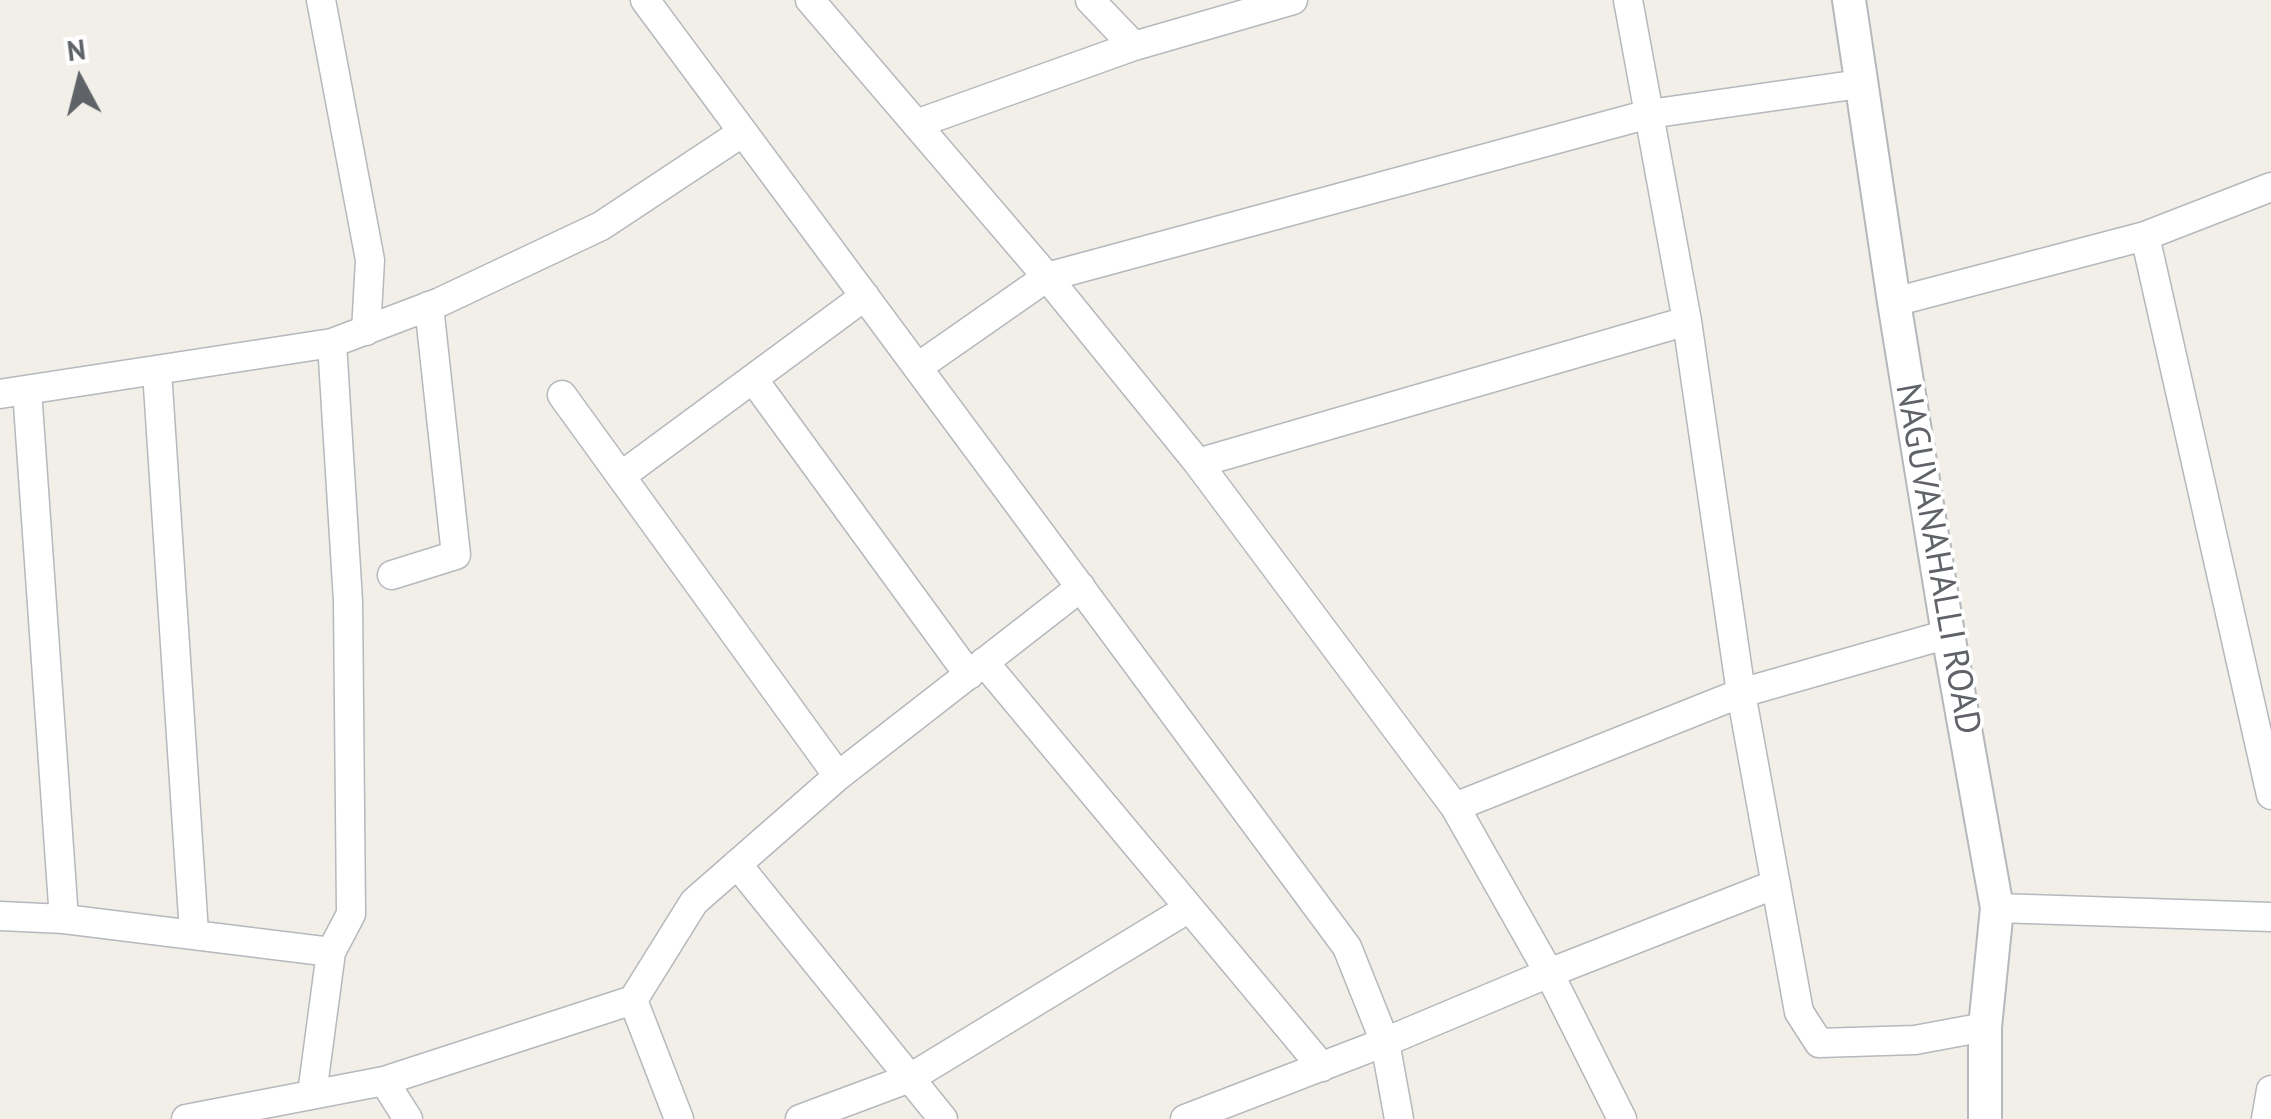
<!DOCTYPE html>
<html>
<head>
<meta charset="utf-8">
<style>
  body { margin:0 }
  #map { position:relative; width:2271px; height:1119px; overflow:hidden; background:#f1efe8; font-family:"PT Sans",sans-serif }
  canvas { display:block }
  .north { position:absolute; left:30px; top:30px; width:100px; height:100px; -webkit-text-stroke:8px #fff; paint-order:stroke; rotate:353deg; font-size:28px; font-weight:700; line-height:40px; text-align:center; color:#5f6368 }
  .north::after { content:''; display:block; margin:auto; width:35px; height:45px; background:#5f6368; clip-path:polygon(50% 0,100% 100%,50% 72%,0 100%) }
</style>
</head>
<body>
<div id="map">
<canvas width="2271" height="1119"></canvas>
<div class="north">N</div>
</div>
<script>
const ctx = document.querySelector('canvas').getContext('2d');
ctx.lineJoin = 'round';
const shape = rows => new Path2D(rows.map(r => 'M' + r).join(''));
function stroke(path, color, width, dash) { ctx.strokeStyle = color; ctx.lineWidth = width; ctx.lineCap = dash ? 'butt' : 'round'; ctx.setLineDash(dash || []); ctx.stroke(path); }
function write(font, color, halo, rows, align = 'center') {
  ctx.font = font + ' "PT Sans",sans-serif'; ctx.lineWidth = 8; ctx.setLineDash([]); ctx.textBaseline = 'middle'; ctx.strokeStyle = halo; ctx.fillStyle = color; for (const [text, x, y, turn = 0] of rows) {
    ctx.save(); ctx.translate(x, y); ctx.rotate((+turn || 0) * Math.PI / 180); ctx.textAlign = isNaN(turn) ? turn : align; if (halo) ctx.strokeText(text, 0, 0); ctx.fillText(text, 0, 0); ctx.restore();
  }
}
const minor = shape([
  [321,0,370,260,366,331],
  [645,0,1347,947,1385,1042,1399,1119],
  [810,0,1047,277,1198,463,1455,807,1549,973,1622,1119],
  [1090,0,1134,46],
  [1628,0,1687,321,1741,693,1799,1012,1819,1043,1915,1040,1985,1027],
  [916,124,1134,46,1293,0],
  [2145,236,2271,795],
  [1894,302,2145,236,2271,187],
  [918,367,1047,277,1649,114,1860,84],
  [157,371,194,933],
  [753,379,969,675],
  [27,390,64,919],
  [0,394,332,343,440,302,601,226,743,132],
  [562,395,838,776],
  [1198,463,1687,321],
  [621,476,865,296],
  [392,575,456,555,429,306],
  [984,662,1322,1067],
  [1455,807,1741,693,1948,634],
  [737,864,943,1119],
  [1997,908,2271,917],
  [0,916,64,919,331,952],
  [633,1000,679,1119],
  [384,1081,633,1000,694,902,838,776,1081,587],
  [312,1094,331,952,351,914,348,601,332,343],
  [186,1119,384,1081,408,1119],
  [800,1119,910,1078,1189,908],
  [1185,1119,1385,1042,1549,973,1776,884],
  [2266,1119,2271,1090]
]);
const tertiary = shape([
  [1849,0,1894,302,1948,634,1997,908,1985,1027,1985,1119]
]);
const streetNames = [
  ["NAGUVANAHALLI ROAD",1937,559,80]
];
stroke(minor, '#b5b8bc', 31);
stroke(tertiary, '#b5b8bc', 36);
stroke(minor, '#fff', 28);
stroke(tertiary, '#fff', 32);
write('35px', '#5f6368', '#fff', streetNames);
</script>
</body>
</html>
